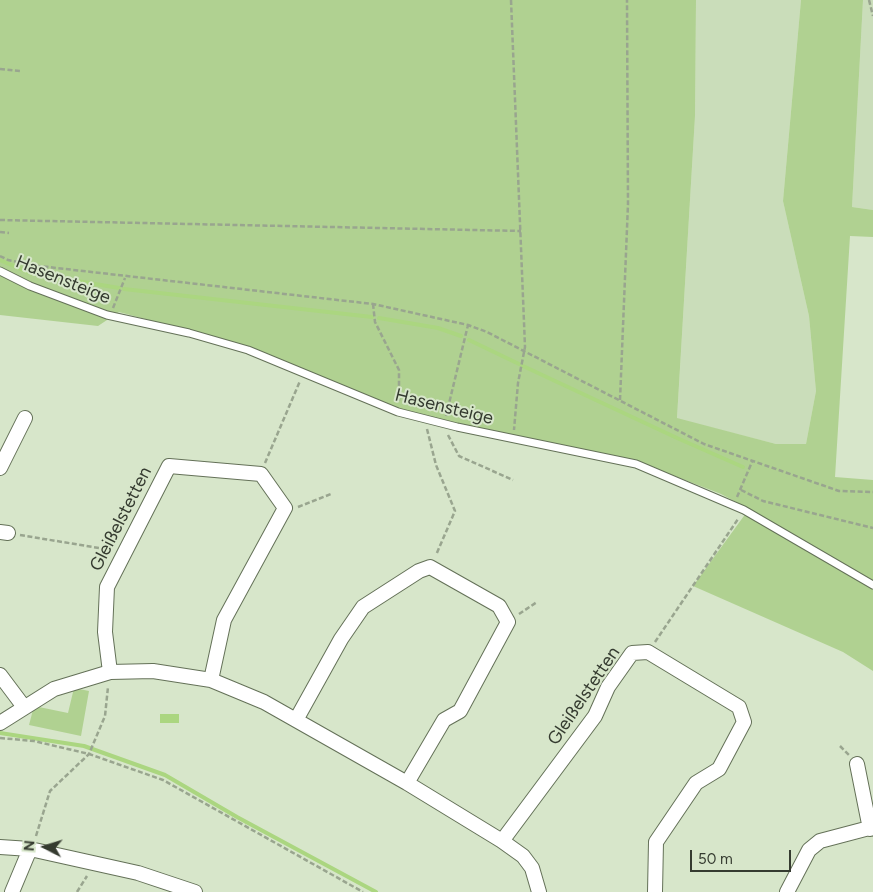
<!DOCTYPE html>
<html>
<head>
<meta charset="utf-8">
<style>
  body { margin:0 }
  #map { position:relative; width:873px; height:892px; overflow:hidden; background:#d7e6ca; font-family:Figtree,sans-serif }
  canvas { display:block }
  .north { position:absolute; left:20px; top:822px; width:50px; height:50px; -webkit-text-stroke:4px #d7e6ca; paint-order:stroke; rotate:275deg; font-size:14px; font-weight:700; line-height:20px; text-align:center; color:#353b30 }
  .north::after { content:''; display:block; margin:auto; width:18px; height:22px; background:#353b30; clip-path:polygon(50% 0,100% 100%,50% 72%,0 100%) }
  .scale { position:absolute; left:690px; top:850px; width:101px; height:22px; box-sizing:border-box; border:2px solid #353b30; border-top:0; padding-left:6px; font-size:15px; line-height:18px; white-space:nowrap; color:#353b30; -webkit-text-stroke:4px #d7e6ca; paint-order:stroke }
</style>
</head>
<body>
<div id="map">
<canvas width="873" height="892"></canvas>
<div class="north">N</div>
<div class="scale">50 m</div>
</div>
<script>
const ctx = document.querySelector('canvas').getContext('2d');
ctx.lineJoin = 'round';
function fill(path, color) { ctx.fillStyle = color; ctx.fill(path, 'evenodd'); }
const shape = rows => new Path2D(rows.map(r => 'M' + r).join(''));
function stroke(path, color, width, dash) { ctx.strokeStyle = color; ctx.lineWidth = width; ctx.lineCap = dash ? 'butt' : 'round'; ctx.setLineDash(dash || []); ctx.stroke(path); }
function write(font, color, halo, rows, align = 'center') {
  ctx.font = font + ' Figtree,sans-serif'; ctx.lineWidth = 4; ctx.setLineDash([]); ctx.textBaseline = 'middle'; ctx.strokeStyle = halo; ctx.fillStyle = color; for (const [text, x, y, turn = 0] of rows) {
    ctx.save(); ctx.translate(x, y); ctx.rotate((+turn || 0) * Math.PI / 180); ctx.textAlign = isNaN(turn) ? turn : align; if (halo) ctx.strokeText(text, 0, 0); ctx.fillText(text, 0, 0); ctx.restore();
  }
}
const built = shape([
  [696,0,801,0,783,201,809,316,816,391,806,444,776,444,677,419,695,116],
  [863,0,873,0,873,210,852,207]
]);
const green = shape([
  [0,0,696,0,695,116,677,418,776,444,806,444,816,391,809,316,783,201,801,0,863,0,852,207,873,210,873,237,850,236,835,477,873,480,873,671,843,652,693,586,749,509,721,494,636,461,425,417,387,406,250,347,119,312,98,326,0,315],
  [74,688,89,691,81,736,29,725,34,706,68,713]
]);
const water = shape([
  [160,714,179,714,179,723,160,723]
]);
const stream = shape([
  [0,260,30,273,119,288],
  [124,289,372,317],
  [379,318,438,328,461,336],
  [469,340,519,364],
  [523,366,677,438,743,467],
  [0,733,84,746,165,775,237,817,376,892]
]);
const path = shape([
  [511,0,525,347,518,383,514,430],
  [869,0,873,16],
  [0,69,21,71],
  [0,220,521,231],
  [0,232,9,233],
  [0,256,8,260,39,266,373,304,468,325,487,332,704,444,839,491,873,492],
  [373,304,375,322,399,370,399,402],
  [113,308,125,278],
  [620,400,628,204,627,0],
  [446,416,468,325],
  [427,429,436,465,455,511,436,555],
  [448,435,459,456,513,480],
  [265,463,300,381],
  [741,490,763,501,873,528],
  [737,497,752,462],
  [298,507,331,494],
  [20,535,111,550],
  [519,614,537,602],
  [655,642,738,519],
  [0,738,34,741,89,754,163,780,363,892],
  [840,746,849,755],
  [36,836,50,791,89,754,105,716,108,687],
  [77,892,87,876]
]);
const lane = shape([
  [0,271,30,286,107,315,189,333,248,350,398,412,457,427,636,464,744,510,873,585]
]);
const street = shape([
  [0,468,25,418],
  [0,532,8,533],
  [110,672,105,632,107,587,169,466,261,474,285,508,224,620,211,680],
  [0,675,24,707],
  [296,720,341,639,363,607,419,571,430,567,499,606,508,622,460,711,444,720,407,783],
  [0,723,54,689,110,672,153,671,211,680,264,702,407,783,502,841,523,856,532,868,539,892],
  [857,764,870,829],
  [502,841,595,716,608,687,632,653,648,652,739,707,744,722,719,769,696,783,656,842,655,892],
  [0,847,30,849,138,873,195,892],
  [12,892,30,849],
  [787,892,809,850,820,841,873,827]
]);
const streetNames = [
  ["Hasensteige",63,280,22],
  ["Hasensteige",444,407,14],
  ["Gleißelstetten",121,519,-63],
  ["Gleißelstetten",584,696,-56]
];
fill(built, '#caddba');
fill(green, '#b0d191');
fill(water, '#abd680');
stroke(stream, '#abd680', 4);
stroke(lane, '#647158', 9);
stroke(street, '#647158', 16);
stroke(path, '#99a58f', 2.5, [5, 2.5]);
stroke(lane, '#fff', 7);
stroke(street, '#fff', 14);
write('18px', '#353b30', '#d7e6ca', streetNames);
</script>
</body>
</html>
